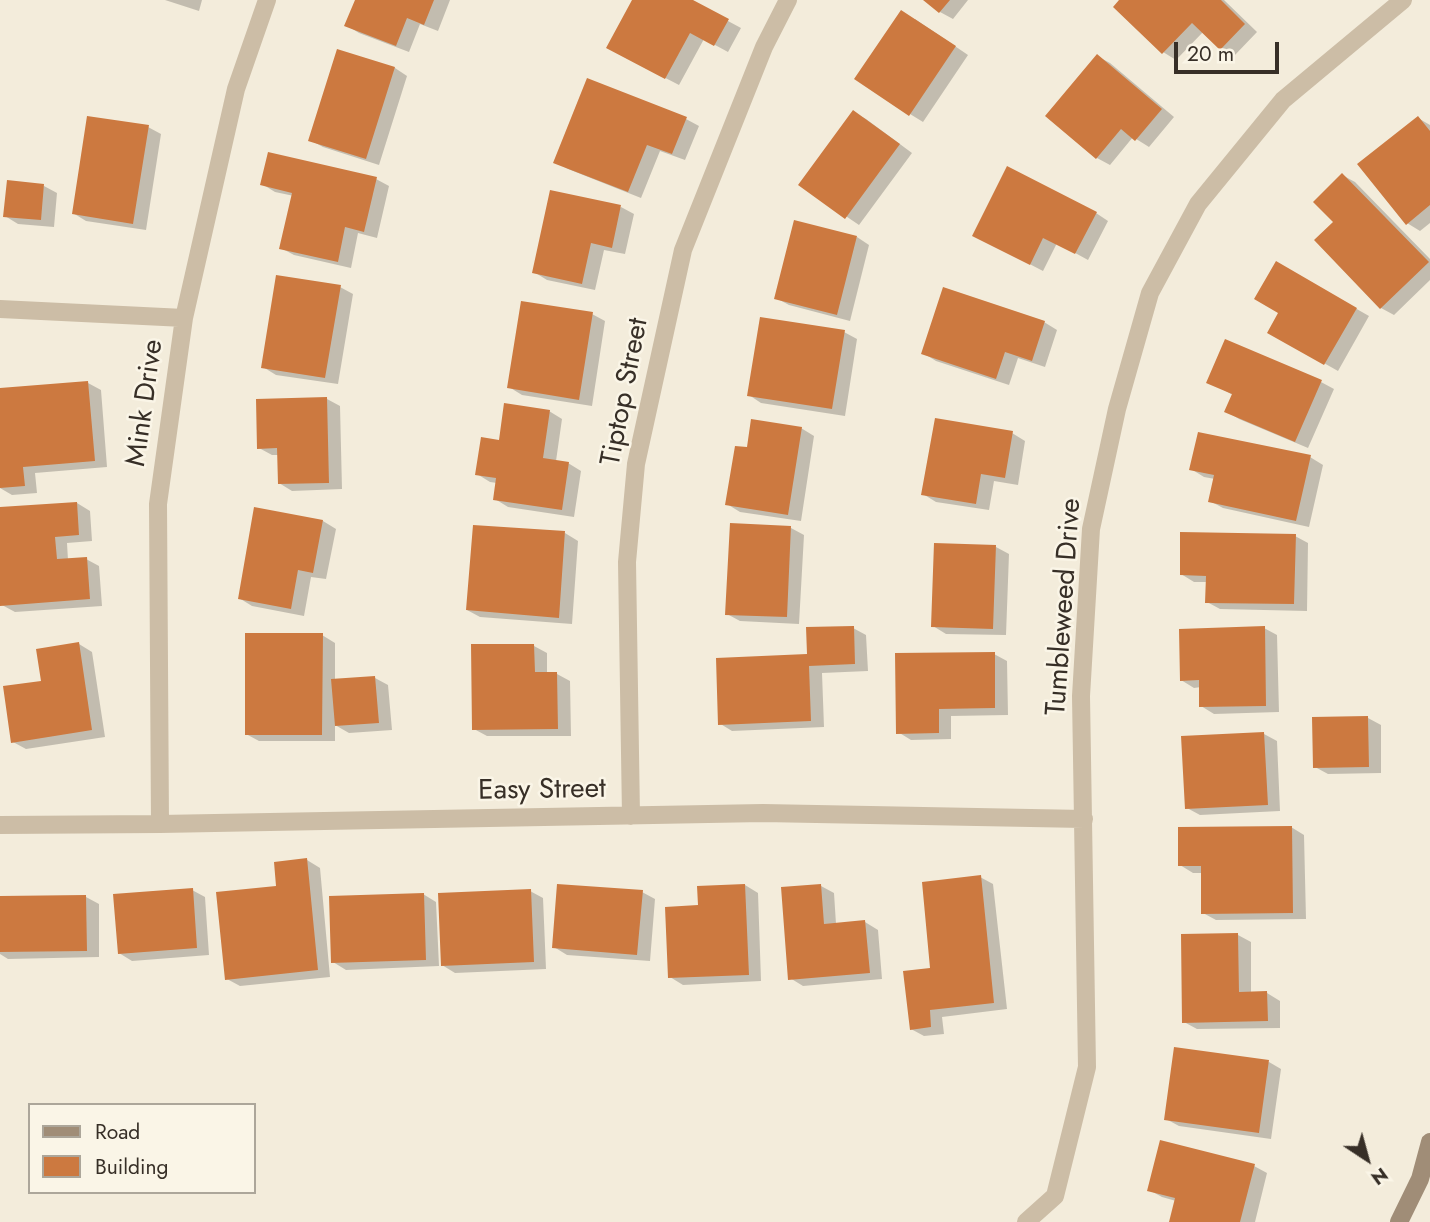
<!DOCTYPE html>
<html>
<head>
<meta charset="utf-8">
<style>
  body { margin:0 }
  #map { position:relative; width:1430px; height:1222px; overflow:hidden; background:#f3ecdb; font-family:Jost,sans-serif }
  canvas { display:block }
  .legend { position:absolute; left:28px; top:1103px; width:228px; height:91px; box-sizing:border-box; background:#faf5e7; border:2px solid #aca69a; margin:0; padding:9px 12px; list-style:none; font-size:21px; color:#372f27 }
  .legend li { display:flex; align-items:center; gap:14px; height:35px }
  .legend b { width:35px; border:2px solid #aca69a }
  .north { position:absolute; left:1332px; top:1124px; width:70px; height:70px; -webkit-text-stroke:5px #faf5e7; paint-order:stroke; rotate:144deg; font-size:19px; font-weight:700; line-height:28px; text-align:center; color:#372f27 }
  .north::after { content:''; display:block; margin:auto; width:24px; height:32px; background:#372f27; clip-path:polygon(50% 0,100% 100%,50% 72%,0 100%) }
  .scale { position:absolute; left:1174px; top:42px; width:105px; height:32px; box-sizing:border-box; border:4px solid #372f27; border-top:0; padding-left:9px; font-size:21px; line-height:24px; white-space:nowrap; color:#372f27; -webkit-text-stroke:5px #faf5e7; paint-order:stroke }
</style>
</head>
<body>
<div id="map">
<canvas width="1430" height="1222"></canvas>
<ul class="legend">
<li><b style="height:9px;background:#a08d77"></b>Road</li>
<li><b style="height:19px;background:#cc7940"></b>Building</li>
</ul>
<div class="north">N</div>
<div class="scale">20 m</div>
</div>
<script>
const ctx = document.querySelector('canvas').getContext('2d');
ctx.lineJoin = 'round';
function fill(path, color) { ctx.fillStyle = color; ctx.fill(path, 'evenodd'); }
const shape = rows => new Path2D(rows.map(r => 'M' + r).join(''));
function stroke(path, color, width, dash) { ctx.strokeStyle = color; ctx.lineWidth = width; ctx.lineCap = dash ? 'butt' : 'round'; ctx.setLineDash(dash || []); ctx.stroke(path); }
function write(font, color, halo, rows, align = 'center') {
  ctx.font = font + ' Jost,sans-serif'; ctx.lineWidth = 5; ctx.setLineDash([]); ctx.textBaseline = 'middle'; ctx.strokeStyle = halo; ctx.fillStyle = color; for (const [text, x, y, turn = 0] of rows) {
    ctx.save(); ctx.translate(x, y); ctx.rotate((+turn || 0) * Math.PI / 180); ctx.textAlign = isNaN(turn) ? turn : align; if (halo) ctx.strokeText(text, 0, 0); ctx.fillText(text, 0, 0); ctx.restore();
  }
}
const shadow = shape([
  [165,0,202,0,199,11],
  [356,0,450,0,438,31,420,24,409,52,359,33,346,25],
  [634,0,689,0,741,28,728,52,704,39,679,85,621,55],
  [926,0,968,0,953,19,940,12],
  [1122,0,1224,0,1257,32,1234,56,1222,48,1204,31,1176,60,1163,52],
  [915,19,968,55,923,122,910,114],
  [338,51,395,68,407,76,379,165,323,147,310,140],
  [1097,56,1110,63,1174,117,1149,147,1133,137,1110,165,1097,158],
  [853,112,866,119,912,153,859,225,800,185],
  [1418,118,1430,125,1430,223,1420,231,1407,223],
  [686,119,699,126,685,160,660,151,641,198,568,169,555,162],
  [148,127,161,134,146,230,86,221,73,213],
  [1342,175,1355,182,1430,259,1430,280,1394,315,1381,308],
  [376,179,389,186,377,238,358,233,351,268,294,255,281,248,294,196,275,192,262,184],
  [44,186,57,193,54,227,18,224,5,216],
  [621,207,634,214,625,254,604,250,595,290,547,280,534,272],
  [1096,213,1108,221,1088,260,1057,243,1043,271,987,242],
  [857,237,869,245,850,321,789,305,776,298],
  [1276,263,1369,316,1338,371,1269,332,1281,312],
  [340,287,353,294,338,384,276,375,263,367],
  [592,314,605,321,592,406,522,395,509,387],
  [1044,322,1057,330,1045,367,1018,358,1009,385,936,361,923,353],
  [844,332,857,339,845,416,761,403,749,395],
  [1226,341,1321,382,1334,389,1308,448,1239,419,1226,411,1233,395,1208,382],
  [88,383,101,390,107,467,35,473,37,493,12,495,0,488,0,390],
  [327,399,340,406,342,489,292,491,279,483,279,455,272,455,259,448],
  [549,411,562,419,556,461,568,463,581,471,574,517,508,507,495,499,497,483,490,482,477,474,501,442],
  [801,428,814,436,801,521,740,512,727,504,748,449],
  [1012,433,1025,441,1018,485,994,481,989,510,936,502,923,494],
  [1310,457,1323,465,1309,527,1223,508,1210,501,1215,479,1204,477,1191,469],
  [77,503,90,511,92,541,67,543,68,560,86,559,99,566,102,606,15,612,2,605,0,509],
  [256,509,323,521,336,529,326,579,311,577,304,616,252,606,239,598],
  [791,528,804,535,799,624,740,621,727,614],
  [565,533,578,541,572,624,480,617,467,610],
  [1295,536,1308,543,1307,611,1220,609,1207,602,1207,582,1194,582,1181,574],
  [996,547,1009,554,1006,635,946,634,933,626],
  [853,628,866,635,868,671,822,673,824,727,732,731,719,723,809,656],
  [1264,628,1277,635,1279,712,1214,714,1201,706,1201,687,1194,688,1181,680],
  [322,635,335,643,335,681,375,678,388,685,392,730,349,733,335,725,335,741,259,741,246,734],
  [79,644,92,652,105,737,26,749,13,742],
  [534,646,547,653,547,674,557,674,570,681,571,736,487,736,474,729],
  [994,654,1007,661,1008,715,951,716,951,739,911,740,898,732],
  [1368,718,1381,725,1381,773,1328,774,1315,767],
  [1264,734,1277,741,1280,811,1200,815,1187,808],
  [1291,827,1304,835,1306,919,1216,920,1203,913,1202,873,1193,873,1180,865],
  [307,860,320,868,330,977,240,986,227,979,278,887],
  [980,877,993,884,1007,1009,942,1017,944,1034,924,1036,911,1029,932,969],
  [745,885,758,893,761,981,683,985,670,977],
  [821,886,834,893,836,924,865,922,878,930,882,979,803,986,790,978],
  [192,890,205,897,209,955,132,961,119,953],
  [530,891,543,898,546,969,455,973,442,965],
  [642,892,655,899,650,961,567,955,554,947],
  [423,894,436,902,439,966,346,970,333,962],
  [86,897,99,904,99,957,8,959,0,954,0,898],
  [1238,935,1251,942,1251,993,1267,993,1280,1001,1280,1028,1197,1029,1184,1022],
  [1269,1062,1281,1069,1271,1139,1179,1126,1166,1119],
  [1254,1166,1267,1173,1255,1222,1171,1222,1176,1201,1162,1197,1149,1190]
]);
const building = shape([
  [355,0,434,0,424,25,407,18,396,46,344,26],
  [632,0,693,0,729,19,714,46,690,33,665,79,606,48],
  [923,0,950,0,939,13],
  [1119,0,1221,0,1245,24,1220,50,1192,23,1162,54,1113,7],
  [901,10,956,46,909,116,854,79],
  [337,49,395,67,366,159,308,141],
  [1097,54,1162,109,1135,141,1121,129,1096,159,1045,116],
  [587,78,687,117,672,154,647,145,628,192,553,163],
  [853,110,900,144,845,219,798,185],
  [87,116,149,125,133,224,72,214],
  [1418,116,1430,131,1430,205,1406,225,1357,164],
  [268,152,377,177,364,232,345,227,338,262,279,249,292,193,260,185],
  [1007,166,1097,212,1075,254,1043,238,1030,265,972,236],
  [1342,173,1429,262,1380,309,1314,240,1333,222,1313,202],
  [7,180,44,184,41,220,3,217],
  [550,190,621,205,612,248,591,243,582,284,532,273],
  [794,220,857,236,837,315,774,299],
  [1276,261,1357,308,1324,365,1267,333,1278,313,1254,299],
  [276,275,341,285,325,378,261,368],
  [943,287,1045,321,1032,361,1005,352,996,379,921,354],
  [521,301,593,312,579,400,507,388],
  [760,317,845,330,832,409,747,396],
  [1225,339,1322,380,1295,442,1224,412,1232,394,1206,383],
  [88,381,95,461,23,467,25,486,0,488,0,388],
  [327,397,329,483,278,484,277,448,257,449,256,399],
  [504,403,550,410,543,458,569,462,562,510,493,500,496,478,475,475,481,437,499,440],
  [935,418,1013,431,1005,478,981,474,976,504,921,495],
  [751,419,802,427,788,515,725,505,735,446,747,447],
  [1198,432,1311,455,1296,521,1208,502,1214,475,1189,470],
  [77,502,79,535,55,537,57,559,87,557,90,599,0,606,0,507],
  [254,507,323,520,313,573,298,570,291,609,238,599],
  [730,523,791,526,787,617,725,615],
  [473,525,565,531,559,618,466,610],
  [1180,532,1296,534,1294,604,1205,603,1206,576,1180,575],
  [934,543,996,545,993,629,931,627],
  [854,626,855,664,809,666,811,721,718,725,716,658,807,654,806,627],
  [1265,626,1266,706,1199,707,1199,680,1180,681,1179,629],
  [245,633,323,633,322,735,245,735],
  [79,642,92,730,11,743,3,686,41,681,36,649],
  [471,644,534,644,535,672,557,672,558,729,472,730],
  [995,652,995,708,939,709,939,733,896,734,895,653],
  [375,676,379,723,335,726,331,679],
  [1368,716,1369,767,1313,768,1312,717],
  [1264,732,1268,805,1185,809,1181,736],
  [1292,826,1293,913,1201,914,1201,866,1178,866,1178,827],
  [307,858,318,970,225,980,216,892,276,886,274,862],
  [981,875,994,1003,930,1010,931,1027,910,1030,903,971,930,968,922,882],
  [557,884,643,890,637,955,552,948],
  [745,884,749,975,668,978,665,907,698,905,697,886],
  [821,884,824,924,865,920,870,973,788,980,781,887],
  [193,888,197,948,118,954,113,894],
  [531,889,534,962,441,966,438,893],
  [424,893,426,960,331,963,329,896],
  [86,895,87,951,0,952,0,896],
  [1238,933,1239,992,1267,991,1268,1021,1182,1023,1181,934],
  [1174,1047,1269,1060,1259,1133,1164,1120],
  [1160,1140,1255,1164,1240,1222,1169,1222,1175,1198,1147,1191]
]);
const street = shape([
  [0,309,184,318],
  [631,816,627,562,636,464,683,250,764,47,788,0],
  [160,824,158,504,184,318,236,89,267,0],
  [0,825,160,824,763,813,1084,819],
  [1026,1222,1055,1196,1087,1067,1081,696,1091,529,1117,409,1150,293,1198,204,1283,100,1403,0]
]);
const secondary = shape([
  [1399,1222,1420,1179,1430,1142]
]);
const streetNames = [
  ["Tiptop Street",626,392,-79],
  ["Mink Drive",146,403,-82],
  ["Tumbleweed Drive",1065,607,-86],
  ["Easy Street",542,791,-1]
];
fill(shadow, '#0003');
fill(building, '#cc7940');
stroke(street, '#ccbda6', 18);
stroke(secondary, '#a08d77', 18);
write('28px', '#372f27', '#faf5e7', streetNames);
</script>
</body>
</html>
